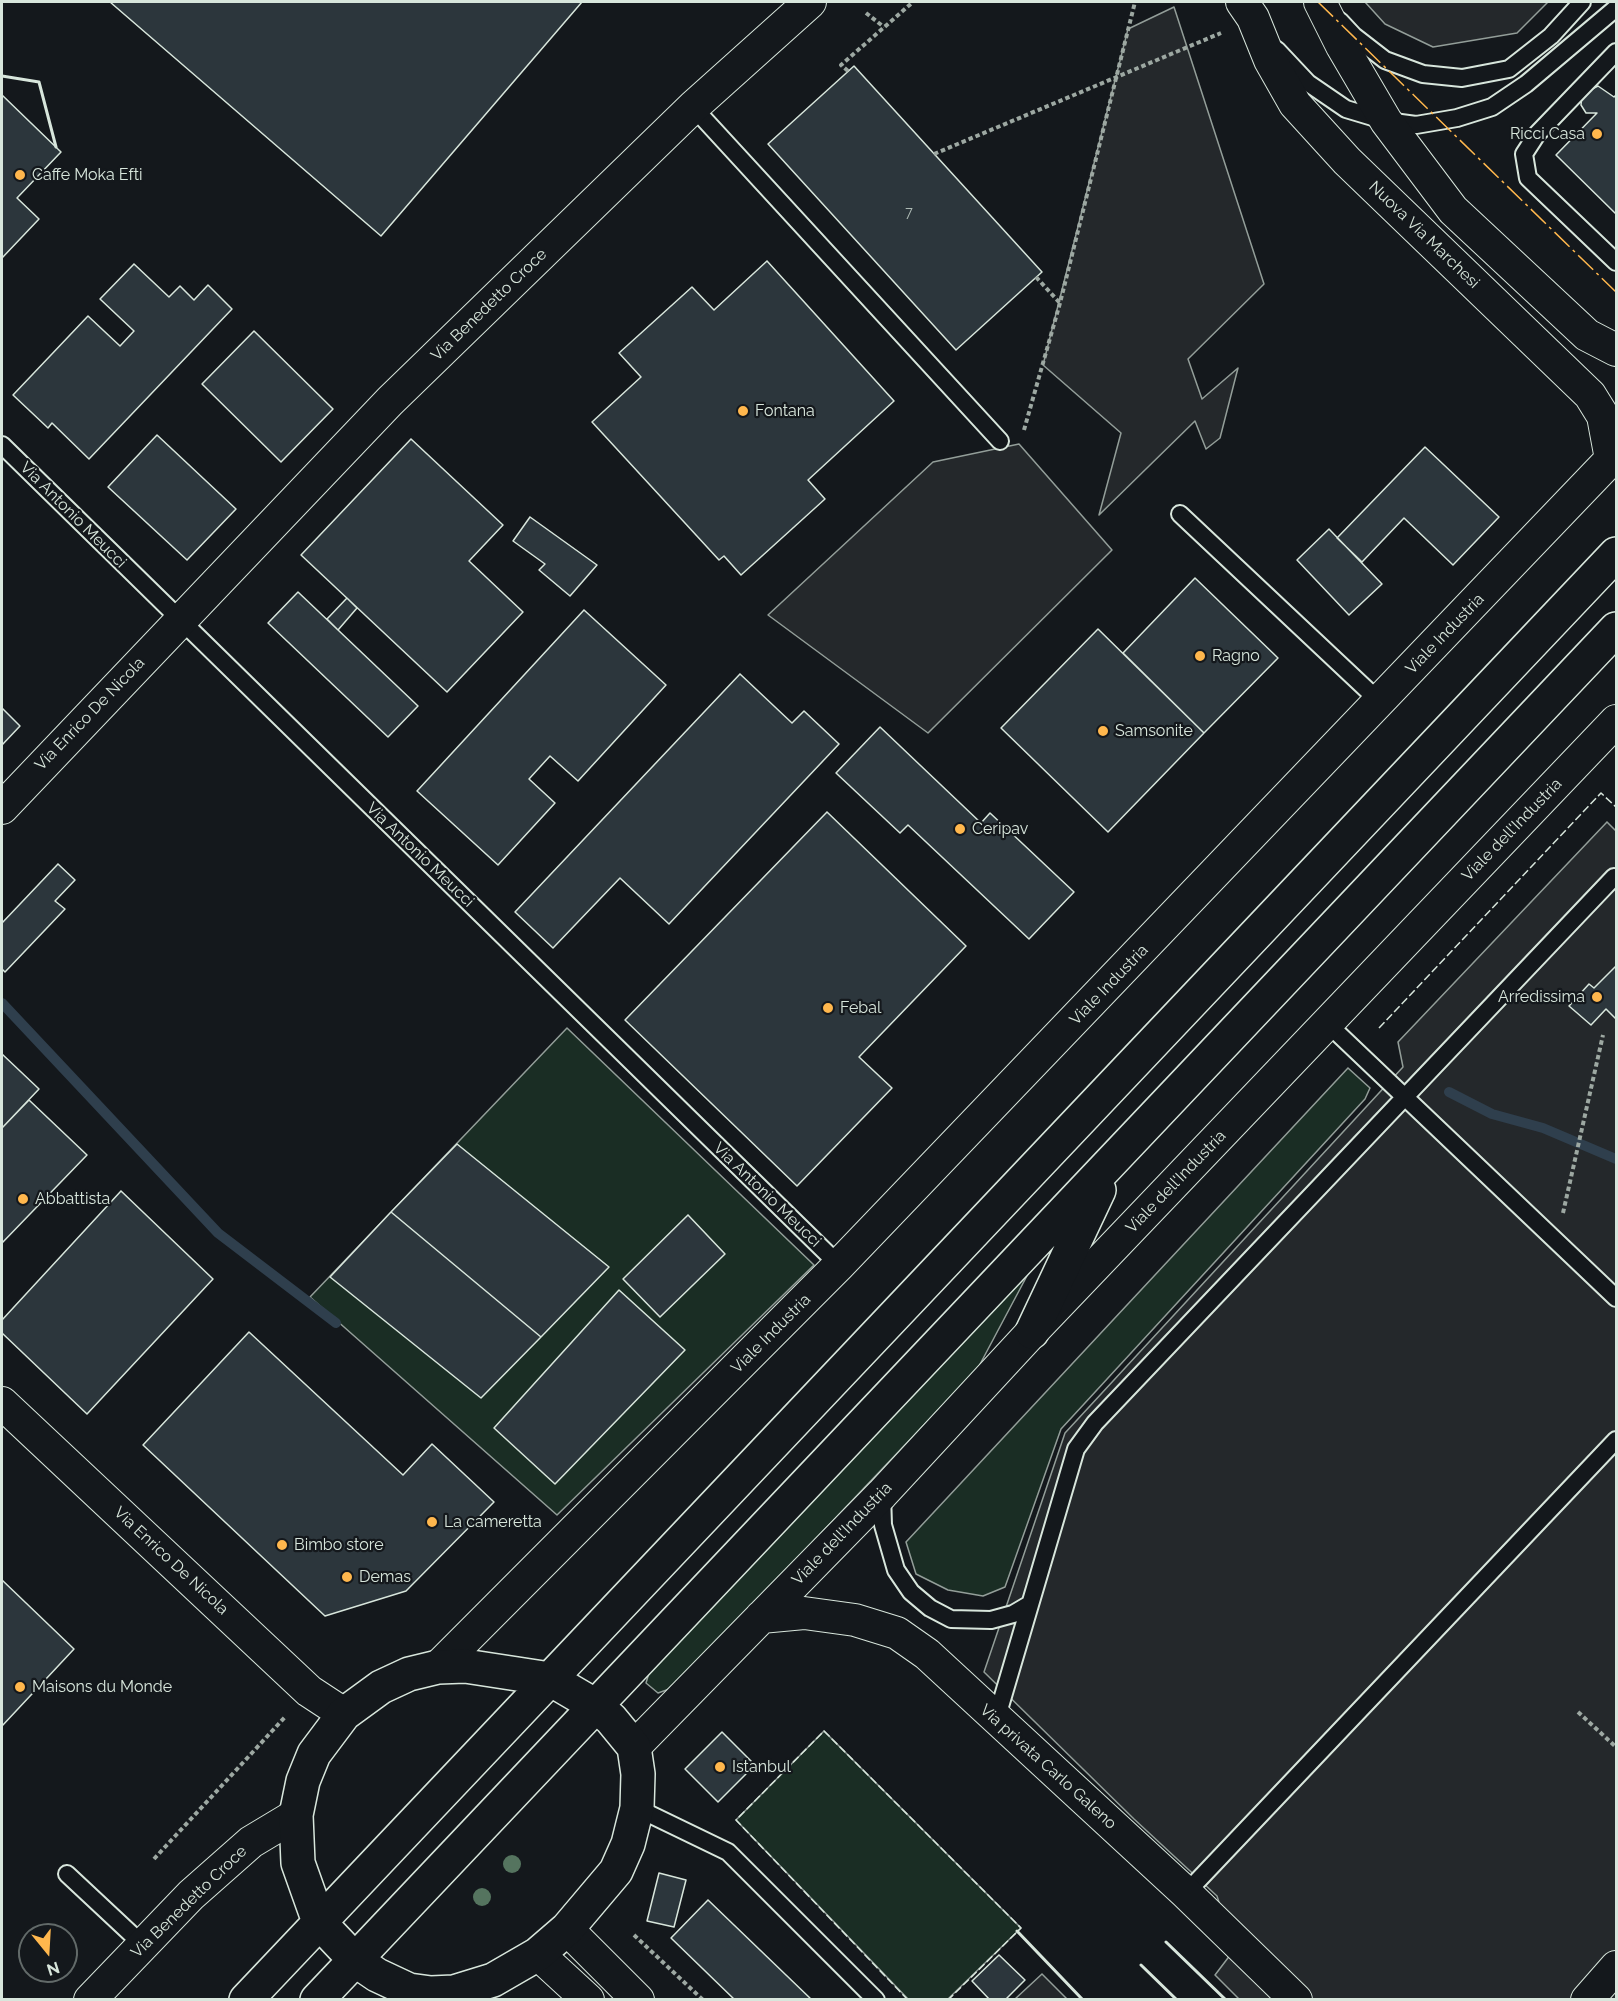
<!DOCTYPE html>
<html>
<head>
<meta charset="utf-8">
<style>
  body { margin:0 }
  #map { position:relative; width:1618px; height:2001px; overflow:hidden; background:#14181c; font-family:Raleway,sans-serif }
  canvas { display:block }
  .frame { position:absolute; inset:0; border:3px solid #d8e6dc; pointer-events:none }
  .north { position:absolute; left:18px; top:1923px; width:60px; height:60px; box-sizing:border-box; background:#14181c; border:2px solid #626a69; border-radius:50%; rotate:162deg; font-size:16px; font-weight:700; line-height:24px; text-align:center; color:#d8e6dc }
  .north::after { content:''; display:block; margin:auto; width:21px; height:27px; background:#ffb74d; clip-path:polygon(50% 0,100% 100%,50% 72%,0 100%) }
</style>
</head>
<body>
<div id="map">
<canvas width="1618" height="2001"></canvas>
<div class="frame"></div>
<div class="north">N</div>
</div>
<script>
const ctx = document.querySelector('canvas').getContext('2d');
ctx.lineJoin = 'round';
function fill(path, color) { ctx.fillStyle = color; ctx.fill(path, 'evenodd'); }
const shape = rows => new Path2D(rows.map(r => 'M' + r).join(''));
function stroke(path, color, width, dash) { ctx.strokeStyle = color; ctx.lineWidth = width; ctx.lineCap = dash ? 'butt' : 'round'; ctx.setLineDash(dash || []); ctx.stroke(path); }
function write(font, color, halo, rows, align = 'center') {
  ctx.font = font + ' Raleway,sans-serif'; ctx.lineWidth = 4.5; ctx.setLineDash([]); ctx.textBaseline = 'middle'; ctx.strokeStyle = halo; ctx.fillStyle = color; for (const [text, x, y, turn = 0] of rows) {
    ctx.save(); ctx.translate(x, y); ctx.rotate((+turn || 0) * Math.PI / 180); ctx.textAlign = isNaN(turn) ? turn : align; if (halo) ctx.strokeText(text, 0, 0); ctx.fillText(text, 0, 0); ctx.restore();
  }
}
const green = shape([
  [567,1028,814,1265,557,1515,310,1297,567,1028],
  [1348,1068,1370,1088,1365,1099,1061,1429,1005,1587,983,1596,948,1590,916,1574,906,1542,1348,1068],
  [1037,1257,978,1368,675,1687,658,1693,646,1683,651,1666,1037,1257],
  [824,1731,1021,1928,948,1999,908,1999,736,1820,824,1731]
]);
const parking = shape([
  [1365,2,1548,2,1517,33,1433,47,1385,24,1365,2],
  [1174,7,1264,284,1188,359,1202,399,1238,368,1220,438,1206,449,1195,421,1099,515,1121,433,1043,365,1128,29,1174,7],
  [1019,444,1112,550,928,733,768,615,933,462,1019,444],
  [1607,822,1616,831,1616,1999,1239,1999,1215,1975,1234,1950,1217,1896,1134,1819,984,1672,1065,1433,1403,1067,1398,1042,1607,822],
  [1042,1974,1067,1999,1015,1999,1042,1974]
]);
const stream = shape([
  [2,1003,218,1233,336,1323],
  [1449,1092,1492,1114,1543,1128,1616,1159]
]);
const building = shape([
  [110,2,582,2,381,236,110,2],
  [854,66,1042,272,956,350,768,144,854,66],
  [1598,86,1614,97,1616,95,1616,214,1556,155,1597,113,1586,113,1581,105,1582,94,1598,86],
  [2,95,61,152,17,198,39,219,2,258,2,95],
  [767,261,894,401,808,480,825,499,741,575,724,556,719,560,592,422,641,377,619,353,692,287,714,310,767,261],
  [134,264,169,297,180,286,194,300,208,285,232,309,89,459,52,423,48,428,13,395,88,316,120,346,134,331,100,299,134,264],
  [254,331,333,409,281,462,202,384,254,331],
  [157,435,236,509,187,560,108,487,157,435],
  [411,439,503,525,469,561,523,612,447,692,301,555,411,439],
  [1425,447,1499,517,1453,565,1404,518,1362,562,1337,538,1425,447],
  [530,517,597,565,570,596,539,570,545,564,513,541,530,517],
  [1329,529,1382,584,1349,615,1297,560,1329,529],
  [1195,578,1278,658,1204,733,1123,653,1195,578],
  [298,592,418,706,388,737,268,623,298,592],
  [347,598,357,608,338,630,327,619,347,598],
  [584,610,666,685,578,781,550,756,529,779,555,803,498,865,417,791,584,610],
  [1098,629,1204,733,1108,832,1001,728,1098,629],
  [740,674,792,723,804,711,839,744,669,924,620,878,553,948,515,912,740,674],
  [2,708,20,726,2,745,2,708],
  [880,727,981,823,990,813,1074,892,1029,939,908,825,900,833,836,773,880,727],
  [827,812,966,946,859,1057,892,1088,797,1186,625,1020,827,812],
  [58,864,75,880,55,901,65,909,5,972,2,969,2,923,58,864],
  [1616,966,1616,1019,1606,1009,1591,1025,1569,1006,1589,984,1594,988,1616,966],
  [2,1054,39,1089,2,1128,2,1054],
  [29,1100,87,1155,2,1243,2,1128,29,1100],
  [457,1144,609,1267,541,1337,391,1212,457,1144],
  [121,1191,213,1279,87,1414,2,1333,2,1320,121,1191],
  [391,1212,541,1337,481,1398,330,1277,391,1212],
  [688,1215,725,1254,660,1317,623,1279,688,1215],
  [619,1290,685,1350,555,1484,494,1428,619,1290],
  [249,1332,403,1475,432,1444,494,1502,406,1591,325,1616,143,1445,249,1332],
  [2,1580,74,1649,2,1726,2,1580],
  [722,1732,755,1765,718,1802,685,1769,722,1732],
  [659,1873,686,1880,674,1927,647,1921,659,1873],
  [708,1900,812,2000,735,2000,671,1938,708,1900],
  [999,1955,1025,1980,1005,2000,990,2000,972,1981,999,1955]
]);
const path = shape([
  [866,13,884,27],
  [848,71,841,65,913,2],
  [934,154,1221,33],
  [1036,277,1060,303],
  [1024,430,1060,303,1135,2],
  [1563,1213,1603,1035],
  [1578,1712,1616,1747],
  [154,1859,286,1716],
  [634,1935,703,2000]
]);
const service = shape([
  [1340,21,1354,36,1385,60,1423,74,1462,78,1509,69,1551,36,1582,2],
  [1277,50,1308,83,1346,109,1386,121,1416,125,1457,118,1492,107,1526,84,1616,8],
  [1616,52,1537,134,1524,154,1528,178,1616,262],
  [693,107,1000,441],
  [2,445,839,1265],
  [1180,514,1380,702],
  [1327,1023,1616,1298],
  [882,1494,883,1525,896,1570,911,1592,930,1608,951,1619,991,1620,1013,1614,1030,1604],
  [996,1720,1076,1449,1095,1423,1614,877,1616,879],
  [637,1808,728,1852,876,2000],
  [67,1874,143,1945],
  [1186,1893,1616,1440]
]);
const minor = shape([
  [1242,2,1253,18,1270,60,1295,104,1347,161,1590,395,1603,416,1611,459],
  [1320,2,1342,46,1386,121,1453,210,1587,335,1616,350],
  [2,808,390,401,693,107,810,2],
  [2,1403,309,1691,344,1714],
  [761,1617,804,1613,855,1620,897,1633,927,1654,1186,1893,1296,2000],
  [438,1667,839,1265,1616,454],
  [634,1747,882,1494,1032,1332,1616,721],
  [567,1929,638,2000],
  [538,1954,588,2000],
  [90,2000,191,1895,251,1842,296,1815],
  [1587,2000,1616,1967]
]);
const primary = shape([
  [1032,1332,1099,1190],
  [465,1666,550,1679,596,1706,611,1719,634,1747,638,1774,637,1808,628,1844,616,1871,567,1929,538,1954,493,1980,454,1992,431,1993,409,1990,377,1975,355,1960,319,1922,298,1863,296,1815,303,1781,314,1754,344,1714,381,1687,409,1674,438,1667,465,1666],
  [246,2000,1616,554],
  [317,2000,1616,629]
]);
const fence = shape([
  [1379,1028,1601,793,1616,807],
  [908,2000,736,1820,824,1731,1021,1928,948,2000]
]);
const wall = shape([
  [2,76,39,82,56,147],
  [1017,1931,1083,2000],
  [1166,1942,1226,2000],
  [1141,1965,1177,2000]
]);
const power = shape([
  [1318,2,1616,292]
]);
const trees = [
  [512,1864],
  [482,1897]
];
const markers = [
  [1597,134,6,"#ffb74d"],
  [20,175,6,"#ffb74d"],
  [743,411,6,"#ffb74d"],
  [1200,656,6,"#ffb74d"],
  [1103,731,6,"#ffb74d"],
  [960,829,6,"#ffb74d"],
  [1597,997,6,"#ffb74d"],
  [828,1008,6,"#ffb74d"],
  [23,1199,6,"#ffb74d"],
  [432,1522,6,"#ffb74d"],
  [282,1545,6,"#ffb74d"],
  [347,1577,6,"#ffb74d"],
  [20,1687,6,"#ffb74d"],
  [720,1767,6,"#ffb74d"]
];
const numberNames = [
  ["7",909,213]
];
const poiNames = [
  ["Ricci Casa",1585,134,"right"],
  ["Caffe Moka Efti",32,175],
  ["Fontana",755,411],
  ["Ragno",1212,656],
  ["Samsonite",1115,731],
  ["Ceripav",972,829],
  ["Arredissima",1585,997,"right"],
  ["Febal",840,1008],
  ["Abbattista",35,1199],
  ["La cameretta",444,1522],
  ["Bimbo store",294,1545],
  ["Demas",359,1577],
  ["Maisons du Monde",32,1687],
  ["Istanbul",732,1767]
];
const streetNames = [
  ["Nuova Via Marchesi",1424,235,44],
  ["Via Benedetto Croce",489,305,-44],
  ["Via Antonio Meucci",73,515,45],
  ["Viale Industria",1445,634,-46],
  ["Via Enrico De Nicola",90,714,-46],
  ["Viale dell'Industria",1512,830,-46],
  ["Via Antonio Meucci",420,855,44],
  ["Viale Industria",1109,985,-46],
  ["Viale dell'Industria",1176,1182,-46],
  ["Via Antonio Meucci",767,1195,44],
  ["Viale Industria",771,1334,-45],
  ["Viale dell'Industria",842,1534,-46],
  ["Via Enrico De Nicola",171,1561,43],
  ["Via privata Carlo Galeno",1048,1767,42],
  ["Via Benedetto Croce",189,1902,-44]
];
fill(green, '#1a2d24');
stroke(green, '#939e99', 1.5);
fill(parking, '#24282b');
stroke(parking, '#939e99', 1.5);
stroke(stream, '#2f3f4d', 10);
fill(building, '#2c363c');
stroke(building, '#d8e6dc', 1.5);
stroke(service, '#d8e6dc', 20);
stroke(minor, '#d8e6dc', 34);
stroke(primary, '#d8e6dc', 36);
stroke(path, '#9da8a2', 4, [4.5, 3]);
stroke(service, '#14181c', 16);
stroke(minor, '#14181c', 32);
stroke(primary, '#14181c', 33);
stroke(fence, '#d8e6dc', 1.5, [8, 3]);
stroke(wall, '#d8e6dc', 3);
stroke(power, '#ffb74d', 1.5, [21, 4.5, 3, 4.5]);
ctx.fillStyle = '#55745f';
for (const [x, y] of trees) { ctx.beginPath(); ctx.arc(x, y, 9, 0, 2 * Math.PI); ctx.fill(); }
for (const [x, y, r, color] of markers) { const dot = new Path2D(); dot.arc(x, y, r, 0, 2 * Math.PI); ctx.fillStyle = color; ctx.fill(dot); stroke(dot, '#14181c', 2); }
write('14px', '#adbab4', null, numberNames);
write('16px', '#d8e6dc', '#14181c', poiNames, 'left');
write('16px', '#d8e6dc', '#14181c', streetNames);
</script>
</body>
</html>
